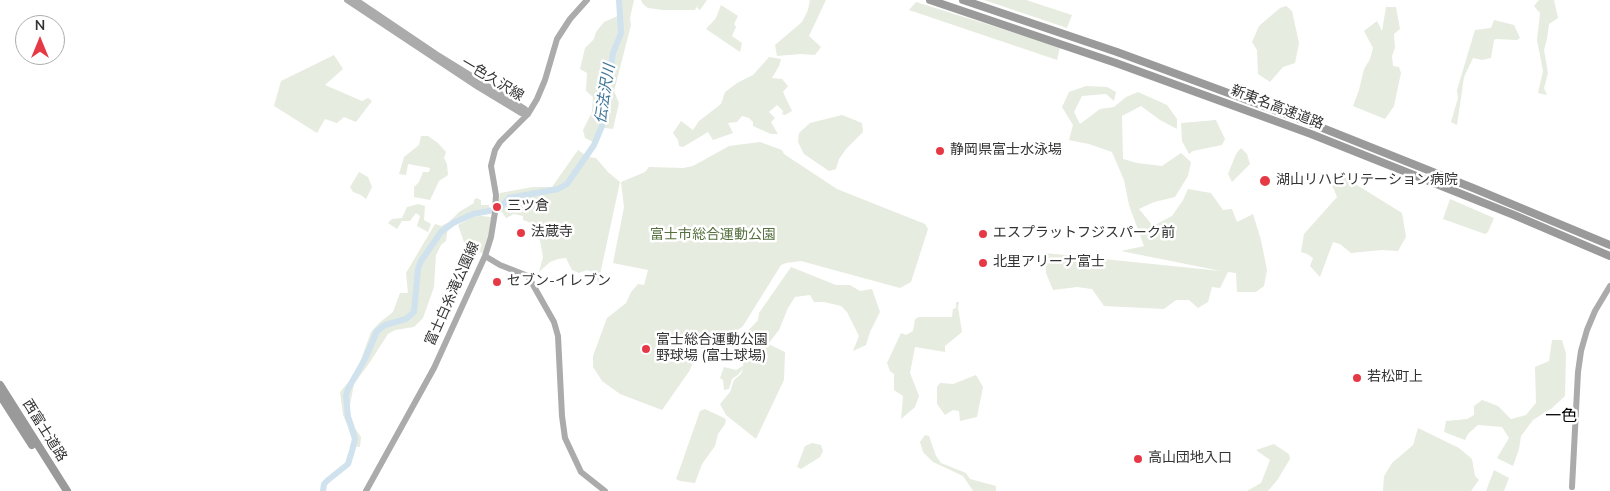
<!DOCTYPE html>
<html>
<head>
<meta charset="utf-8">
<style>
  body { margin:0 }
  #map { position:relative; width:1610px; height:491px; overflow:hidden; background:#fff; font-family:"Nunito Sans",sans-serif }
  canvas { display:block }
  .north { position:absolute; left:15px; top:15px; width:50px; height:50px; box-sizing:border-box; background:#fff; border:1px solid #adadad; border-radius:50%; rotate:0deg; font-size:14px; font-weight:700; line-height:20px; text-align:center; color:#333 }
  .north::after { content:''; display:block; margin:auto; width:18px; height:22px; background:#e63946; clip-path:polygon(50% 0,100% 100%,50% 72%,0 100%) }
</style>
</head>
<body>
<div id="map">
<canvas width="1610" height="491"></canvas>
<div class="north">N</div>
</div>
<script>
const ctx = document.querySelector('canvas').getContext('2d');
ctx.lineJoin = 'round';
function fill(path, color) { ctx.fillStyle = color; ctx.fill(path, 'evenodd'); }
const shape = rows => new Path2D(rows.map(r => 'M' + r).join(''));
function stroke(path, color, width, dash) { ctx.strokeStyle = color; ctx.lineWidth = width; ctx.lineCap = dash ? 'butt' : 'round'; ctx.setLineDash(dash || []); ctx.stroke(path); }
function write(font, color, halo, rows, align = 'center') {
  ctx.font = font + ' "Nunito Sans","Noto Sans JP",sans-serif'; ctx.lineWidth = 5; ctx.setLineDash([]); ctx.textBaseline = 'middle'; ctx.strokeStyle = halo; ctx.fillStyle = color; for (const [text, x, y, turn = 0] of rows) {
    ctx.save(); ctx.translate(x, y); ctx.rotate((+turn || 0) * Math.PI / 180); ctx.textAlign = isNaN(turn) ? turn : align; if (halo) ctx.strokeText(text, 0, 0); ctx.fillText(text, 0, 0); ctx.restore();
  }
}
const green = shape([
  [622,0,634,0,630,18,631,25,614,91,619,103,613,129,605,128,600,129,598,137,593,142,585,138,583,130,592,112,593,97,586,91,587,73,580,69,585,48,594,39,596,32,604,22,620,15,619,8],
  [641,0,707,0,700,10,697,8,699,3,695,10,663,10,648,8,643,4],
  [810,0,826,0,809,36,821,47,815,55,800,54,777,56,775,45,802,22,808,10],
  [984,0,1026,0,1072,15,1067,28],
  [1539,0,1554,0,1558,18,1549,24,1547,39,1544,50,1548,73,1544,88,1547,95,1538,93,1543,71,1537,40,1540,13,1534,6],
  [916,2,1060,47,1057,60,909,10],
  [721,5,738,16,734,24,736,27,732,36,742,43,740,52,706,29,716,18],
  [1286,6,1292,11,1299,43,1295,63,1283,67,1270,82,1258,74,1257,50,1252,42,1259,26,1280,8],
  [1386,7,1396,7,1400,29,1394,34,1395,48,1392,56,1393,66,1399,67,1401,73,1394,106,1385,119,1353,106,1359,90,1364,69,1370,59,1373,48,1364,31,1377,21,1382,31],
  [1494,20,1514,25,1520,38,1517,40,1496,39,1494,40,1491,58,1482,60,1473,58,1464,77,1457,125,1451,122,1458,98,1457,90,1475,30,1491,28],
  [334,55,343,69,325,85,362,101,368,98,372,101,356,122,344,117,337,123,325,119,317,133,274,106,281,81],
  [769,57,781,59,779,66,772,78,782,79,788,86,783,92,792,111,785,115,782,114,783,111,777,105,769,112,775,118,771,122,778,134,771,134,753,126,753,122,749,118,742,116,737,122,728,123,733,133,713,140,708,132,683,147,679,146,678,140,673,133,681,121,693,130,699,121,721,104,725,92,737,83,753,75],
  [1086,86,1107,87,1116,92,1114,101,1106,94,1082,96,1074,112,1080,124,1100,109,1114,107,1126,97,1138,92,1167,105,1177,119,1177,129,1160,120,1141,106,1122,116,1123,159,1137,163,1162,166,1181,153,1191,162,1188,176,1175,197,1154,202,1139,209,1153,226,1172,216,1183,200,1188,189,1211,193,1223,210,1232,209,1237,222,1253,214,1261,240,1267,270,1264,286,1256,292,1237,292,1236,273,1228,272,1220,288,1212,287,1208,302,1198,308,1189,300,1176,300,1164,309,1104,306,1092,289,1077,287,1053,290,1046,273,1045,253,1221,271,1121,251,1144,246,1129,205,1124,180,1112,152,1089,144,1069,140,1073,125,1062,107,1069,92],
  [842,115,862,123,863,132,846,149,839,159,836,169,829,171,804,154,798,142,799,133,810,123],
  [1216,120,1225,139,1222,145,1193,151,1189,154,1182,141,1181,123],
  [421,136,428,136,438,143,446,152,444,158,447,164,448,175,439,181,430,200,414,197,414,187,419,182,423,172,429,172,430,168,408,164,406,175,399,174,404,157,419,145],
  [760,142,782,150,784,154,837,189,925,224,928,229,911,282,900,288,801,261,786,263,781,265,743,326,721,343,715,352,709,353,699,347,690,370,662,410,620,394,602,381,593,367,593,356,607,318,626,303,631,292,638,284,644,285,648,270,613,263,624,207,621,182,645,172,649,167,683,168,693,166,729,146],
  [1241,148,1247,154,1250,164,1232,182,1228,174,1236,154],
  [578,150,588,157,596,158,608,172,620,182,598,284,596,273,587,270,579,273,572,270,566,258,558,259,550,262,539,272,543,257,540,240,536,236,537,225,523,220,523,216,514,214,506,218,502,212,497,212,500,193,533,187,552,187],
  [359,172,368,177,372,187,366,199,361,195,353,192,350,187],
  [1336,172,1402,213,1406,237,1398,251,1382,250,1351,253,1340,244,1333,242,1320,277,1310,266,1313,258,1307,254,1301,252,1304,234,1337,197,1330,180],
  [476,198,481,200,481,205,489,205,490,213,474,212,448,227,446,241,441,245,436,255,434,287,423,318,414,327,395,330,388,334,370,362,354,384,349,410,355,428,361,437,360,447,352,446,352,435,343,415,340,392,356,373,371,332,379,323,393,312,400,293,408,293,406,273,435,224,441,226,449,222,459,212,474,203,474,200],
  [1450,199,1494,218,1488,232,1485,234,1443,219],
  [418,204,425,206,424,220,431,224,428,232,417,226,420,216,416,213,410,221,402,221,397,229,388,223,392,219,402,218,407,207],
  [481,216,491,217,490,231,483,253,472,250,465,245,458,225,473,217],
  [791,267,836,285,850,285,860,291,872,289,880,312,870,332,866,345,853,351,859,336,847,312,841,306,824,302,814,302,810,295,795,297,788,308,779,330,768,344,785,352,784,380,756,439,726,415,720,404,730,392,734,380,741,374,743,368,739,374,732,379,729,389,724,390,723,380,720,378,724,367,736,370,743,366,744,344,748,335,748,331,758,320,759,313],
  [956,302,959,302,958,307,962,332,945,346,945,352,915,347,910,373,919,396,915,407,901,419,903,396,894,390,894,374,890,371,887,363,901,333,906,335,913,331,915,319,919,317,952,317,953,309,956,308],
  [1552,340,1562,340,1566,354,1565,396,1552,408,1533,420,1521,436,1519,449,1513,466,1497,458,1509,438,1502,427,1478,425,1468,434,1465,440,1444,432,1446,421,1467,419,1474,415,1474,406,1482,400,1498,406,1511,419,1526,415,1536,403,1535,367,1549,361],
  [976,375,983,387,977,417,960,421,959,411,953,410,945,415,937,404,937,387,940,383,953,384],
  [705,409,724,418,726,420,725,424,718,434,715,446,702,464,695,483,680,481,676,479,679,471,700,411],
  [1418,428,1459,448,1472,459,1475,476,1479,480,1471,491,1383,491,1384,476,1392,463,1413,445],
  [925,435,929,436,936,456,941,463,966,473,970,479,996,486,996,491,973,491,963,476,933,462,923,452,920,442],
  [812,443,821,445,823,451,820,457,801,469,797,467,805,446],
  [1274,444,1289,454,1290,459,1278,479,1268,491,1247,491,1261,483,1270,460,1256,450],
  [1494,470,1509,478,1504,491,1486,491]
]);
const river = shape([
  [323,491,324,484,328,480,348,464,352,451,355,439,348,417,346,396,348,389,365,359,377,331,385,325,406,319,414,312,418,269,421,261,441,232,453,223,473,214,499,209,509,198,558,189,567,184,594,145,602,126,613,53,621,33,619,0]
]);
const major = shape([
  [347,0,478,87,521,113,528,114],
  [356,0,436,54,525,109,528,114],
  [485,256,500,265,528,276,554,322,558,336,562,416,565,438,581,472,605,491],
  [1572,487,1578,372,1581,351,1587,330,1595,311,1610,286],
  [366,491,434,368,485,256,491,237,495,212,496,195,491,166,495,150,500,142,528,114,537,99,545,80,557,39,570,19,587,0]
]);
const highway = shape([
  [930,0,1116,63,1311,134,1514,215,1610,256],
  [963,0,1117,52,1315,125,1473,188,1610,245],
  [0,385,67,491],
  [0,395,32,445]
]);
const markers = [
  [940,151,5,"#e63946"],
  [1265,181,6,"#e63946"],
  [497,207,5,"#e63946"],
  [521,233,5,"#e63946"],
  [983,234,5,"#e63946"],
  [983,263,5,"#e63946"],
  [497,282,5,"#e63946"],
  [646,349,5,"#e63946"],
  [1357,378,5,"#e63946"],
  [1138,459,5,"#e63946"]
];
const streetNames = [
  ["一色久沢線",492,80,31],
  ["新東名高速道路",1277,108,21],
  ["富士白糸滝公園線",453,294,-66],
  ["西富士道路",44,431,58]
];
const poiNames = [
  ["静岡県富士水泳場",950,151],
  ["湖山リハビリテーション病院",1276,181],
  ["三ツ倉",507,207],
  ["法蔵寺",531,233],
  ["エスプラットフジスパーク前",993,234],
  ["北里アリーナ富士",993,263],
  ["セブン-イレブン",507,282],
  ["富士総合運動公園",656,341],
  ["野球場 (富士球場)",656,357],
  ["若松町上",1367,378],
  ["高山団地入口",1148,459]
];
const parkNames = [
  ["富士市総合運動公園",713,236]
];
const waterNames = [
  ["伝法沢川",606,94,-81]
];
const quarterNames = [
  ["一色",1561,417]
];
fill(green, '#e6ecdf');
stroke(river, '#cfe2ee', 6);
stroke(major, '#ababab', 6);
stroke(highway, '#9a9a9a', 8);
for (const [x, y, r, color] of markers) { const dot = new Path2D(); dot.arc(x, y, r, 0, 2 * Math.PI); ctx.fillStyle = color; ctx.fill(dot); stroke(dot, '#fff', 2); }
write('14px', '#333', '#fff', streetNames);
write('14px', '#333', '#fff', poiNames, 'left');
write('14px', '#56703f', '#fff', parkNames);
write('italic 15px', '#3f7597', '#fff', waterNames);
write('16px', '#000', '#fff', quarterNames);
</script>
</body>
</html>
